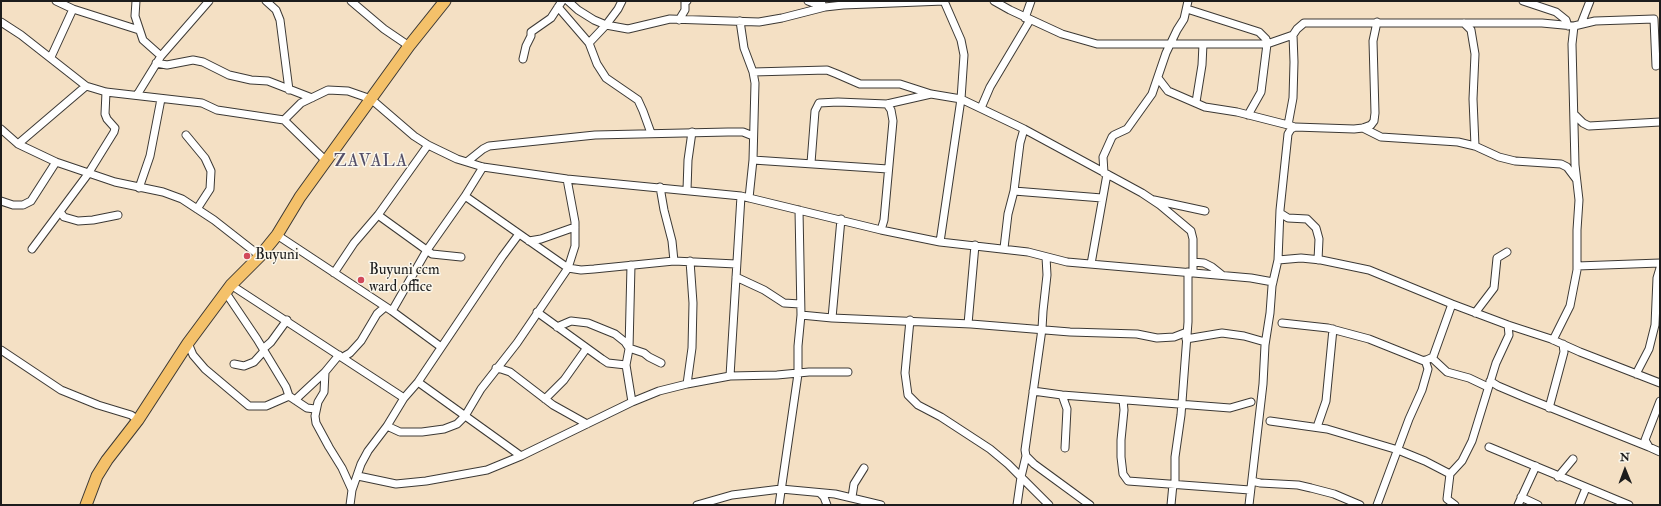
<!DOCTYPE html>
<html>
<head>
<meta charset="utf-8">
<style>
  body { margin:0 }
  #map { position:relative; width:1661px; height:506px; overflow:hidden; background:#f4e0c4; font-family:"IM FELL Double Pica",serif }
  canvas { display:block }
  .frame { position:absolute; inset:0; border:2px solid #1c1c1c; pointer-events:none }
  .north { position:absolute; left:1605px; top:450px; width:40px; height:40px; -webkit-text-stroke:3px #fbf7ec; paint-order:stroke; rotate:359deg; font-size:11px; font-weight:700; line-height:16px; text-align:center; color:#1c1c1c }
  .north::after { content:''; display:block; margin:auto; width:14px; height:18px; background:#1c1c1c; clip-path:polygon(50% 0,100% 100%,50% 72%,0 100%) }
</style>
</head>
<body>
<div id="map">
<canvas width="1661" height="506"></canvas>
<div class="frame"></div>
<div class="north">N</div>
</div>
<script>
const ctx = document.querySelector('canvas').getContext('2d');
ctx.lineJoin = 'round';
const shape = rows => new Path2D(rows.map(r => 'M' + r).join(''));
function stroke(path, color, width, dash) { ctx.strokeStyle = color; ctx.lineWidth = width; ctx.lineCap = dash ? 'butt' : 'round'; ctx.setLineDash(dash || []); ctx.stroke(path); }
function write(font, color, halo, rows, align = 'center') {
  ctx.font = font + ' "IM FELL Double Pica",serif'; ctx.lineWidth = 3; ctx.setLineDash([]); ctx.textBaseline = 'middle'; ctx.strokeStyle = halo; ctx.fillStyle = color; for (const [text, x, y, turn = 0] of rows) {
    ctx.save(); ctx.translate(x, y); ctx.rotate((+turn || 0) * Math.PI / 180); ctx.textAlign = isNaN(turn) ? turn : align; if (halo) ctx.strokeText(text, 0, 0); ctx.fillText(text, 0, 0); ctx.restore();
  }
}
const street = shape([
  [56,1,73,9,139,30],
  [136,1,135,16,143,40,161,56],
  [266,1,276,10,280,20,289,90],
  [351,1,384,29,409,46],
  [568,1,578,10,594,20,606,25,628,29,670,19,759,22,782,18,825,7,843,5,944,1],
  [808,1,816,4,822,4],
  [994,1,1010,10,1062,34,1097,44,1267,44,1293,35],
  [1523,1,1556,12,1566,20,1568,26],
  [558,7,589,43,597,64,606,78,638,100,643,111,651,133],
  [1187,9,1259,32,1266,39,1267,44,1261,92,1248,115],
  [1025,18,1031,1],
  [679,20,685,10,685,2,687,1],
  [740,21,744,48,753,72,755,83,753,160,749,198],
  [1,22,21,35,86,86,106,92,202,103,217,110,284,120,301,103,328,90,348,91,371,99,414,136,428,145,457,159,483,167,567,179,741,196,881,230,940,242,1028,252,1067,262,1251,278,1273,282],
  [1464,23,1471,30,1475,54,1473,99,1475,146],
  [1581,24,1590,1],
  [589,43,606,25,618,9,622,1],
  [51,57,73,9],
  [523,59,526,46,531,36,531,32,551,18,562,1],
  [156,63,167,65,193,60,203,62,229,75,251,80,268,81,312,98],
  [753,72,827,70,837,74,860,84,900,84,931,94,961,99,1024,129,1142,193,1160,205,1191,231,1193,239,1193,272],
  [1158,78,1168,91,1205,107,1237,112,1292,126],
  [137,95,161,56,209,1],
  [1196,102,1202,65,1203,44],
  [981,108,990,87,1030,20],
  [1575,115,1583,123,1589,126,1660,122],
  [284,120,326,161],
  [1288,125,1293,98,1294,62,1293,35,1297,29,1304,23,1542,23,1574,26,1595,21,1654,19,1656,66],
  [1363,128,1381,137,1458,142,1475,146,1499,157,1515,161,1561,164,1567,167,1576,179],
  [1,129,18,144,56,162,115,182,163,192,182,199,214,220,260,256],
  [186,135,205,158,211,171,210,189,197,209],
  [18,144,86,86],
  [753,160,888,169],
  [468,161,483,149,489,146,595,135,728,132,743,132,753,136],
  [811,163,815,111,819,103,838,102,887,104,931,94],
  [1104,173,1103,157,1112,137,1114,135,1127,129,1152,94,1166,53,1177,30,1184,19,1188,1],
  [660,187,664,210,672,241,674,261],
  [139,188,150,156,161,99],
  [687,190,688,160,692,132],
  [1014,191,1102,198],
  [465,196,568,268,581,270,594,269,674,261,736,264],
  [1154,200,1205,211],
  [1,201,13,205,23,205,31,201,56,162],
  [1280,210,1280,213,1288,218,1307,219,1316,228,1319,239,1318,260],
  [60,212,64,217,78,221,93,220,118,215],
  [378,215,432,254,461,257],
  [881,230,884,220,893,121,891,110,887,104],
  [277,235,392,311,441,347],
  [529,241,541,239,575,227],
  [940,242,961,99,964,55,961,40,944,1],
  [1004,248,1008,214,1014,191,1020,143,1024,129],
  [32,249,88,174,114,132,115,128,107,119,105,114,106,92],
  [1278,260,1301,258,1321,260,1369,270,1452,304,1508,325,1551,339,1580,352,1660,383],
  [1193,262,1204,263,1212,267,1222,275],
  [1091,264,1107,174],
  [631,265,629,349,626,365,632,402],
  [1577,266,1660,263],
  [334,273,354,243,378,215,428,145],
  [736,277,764,290,784,303,800,304],
  [231,285,404,398],
  [226,293,257,339,286,387,289,396,307,408,315,409],
  [392,311,427,250,465,196,483,167],
  [537,312,602,359,608,363,626,365],
  [1475,313,1494,288,1497,258,1507,252],
  [801,315,832,318,971,324,1070,332,1137,334,1157,338,1174,337,1187,332],
  [832,318,841,219],
  [910,320,905,373,908,395,918,405,941,417,990,449,1008,464,1049,505],
  [1282,323,1328,328,1339,331,1369,339,1424,361,1433,357,1452,304],
  [968,324,975,245],
  [557,327,571,321,588,323,615,334,625,342,629,348,644,353,649,357,661,363],
  [1186,339,1222,333,1244,336,1265,342],
  [1553,340,1570,306,1577,270,1577,230,1579,200,1575,165,1572,44,1574,26],
  [188,343,193,355,205,369,249,406,266,406,289,396],
  [263,349,271,342,287,320],
  [1,350,61,390,98,405,131,415,138,420],
  [339,355,325,372,324,392,318,402,315,416,316,423,329,447,342,468,352,490],
  [343,357,350,353,361,341,377,314,385,307],
  [1432,358,1447,372,1469,378,1488,387],
  [234,364,244,366,254,362,264,351],
  [496,368,501,369,510,372,553,405,587,424],
  [1636,374,1649,349,1655,325,1657,278,1660,268],
  [730,376,741,196],
  [1490,381,1498,386,1524,397,1649,447],
  [418,382,521,456],
  [687,384,692,348,693,303,690,261],
  [1033,391,1062,395,1230,408,1251,402],
  [1062,395,1067,409,1065,448],
  [545,399,564,380,586,349],
  [295,400,325,372],
  [1123,400,1124,410,1121,440,1121,457,1123,474,1128,481,1250,490],
  [1660,401,1645,440,1649,447,1660,452],
  [1549,408,1564,352,1563,344],
  [1270,421,1327,429,1398,450,1425,461,1450,474,1447,499,1455,505],
  [387,426,400,432,422,432,444,429,457,424,465,416,481,389,517,343,568,268,575,246,575,222,567,179],
  [1317,427,1326,401,1333,329],
  [1489,447,1629,505],
  [1026,456,1034,464,1090,505],
  [1450,474,1462,461,1472,441,1496,363,1509,335,1508,325],
  [358,476,396,484,426,481,487,470,521,456,632,402,659,391,687,384,730,376,777,375,809,372,848,372],
  [1558,477,1573,459],
  [1252,481,1260,483,1298,485,1311,488,1334,494,1360,505],
  [1175,484,1175,457,1181,415,1188,322,1188,272],
  [820,493,824,497,827,505],
  [852,497,854,484,864,468],
  [1521,497,1538,505],
  [350,505,352,490,361,464,368,451,387,426,404,398,418,382,502,257,519,234],
  [697,505,732,495,781,489,835,494,881,505],
  [779,505,798,374,798,346,801,315,799,210],
  [1017,505,1021,477,1026,456,1025,450,1042,329,1043,311,1047,275,1046,257],
  [1171,505,1173,484],
  [1249,505,1263,384,1265,345,1270,313,1272,286,1278,260,1280,210,1288,134,1291,129,1295,127,1354,129,1363,128,1371,125,1374,121,1375,113,1373,41,1377,22],
  [1377,505,1409,419,1422,390,1428,369,1425,360],
  [1518,505,1536,466],
  [1579,505,1586,488]
]);
const primary = shape([
  [86,505,97,476,107,460,138,420,188,343,231,285,260,256,277,235,300,197,409,46,445,1]
]);
const markers = [
  [247,256,4,"#d1495b"],
  [361,280,4,"#d1495b"]
];
const poiNames = [
  ["Buyuni",255,256],
  ["Buyuni ccm",369,271],
  ["ward office",369,288]
];
const quarterNames = [
  ["ZAVALA",371,162]
];
stroke(street, '#3c3935', 9);
stroke(primary, '#3c3935', 13);
stroke(street, '#fff', 7);
stroke(primary, '#f4c16a', 11);
for (const [x, y, r, color] of markers) { const dot = new Path2D(); dot.arc(x, y, r, 0, 2 * Math.PI); ctx.fillStyle = color; ctx.fill(dot); stroke(dot, '#fbf7ec', 1.5); }
write('15px', '#1c1c1c', '#fbf7ec', poiNames, 'left');
ctx.letterSpacing = '1px';
write('17px', '#534e68', '#fbf7ec', quarterNames);
ctx.letterSpacing = '0px';
</script>
</body>
</html>
